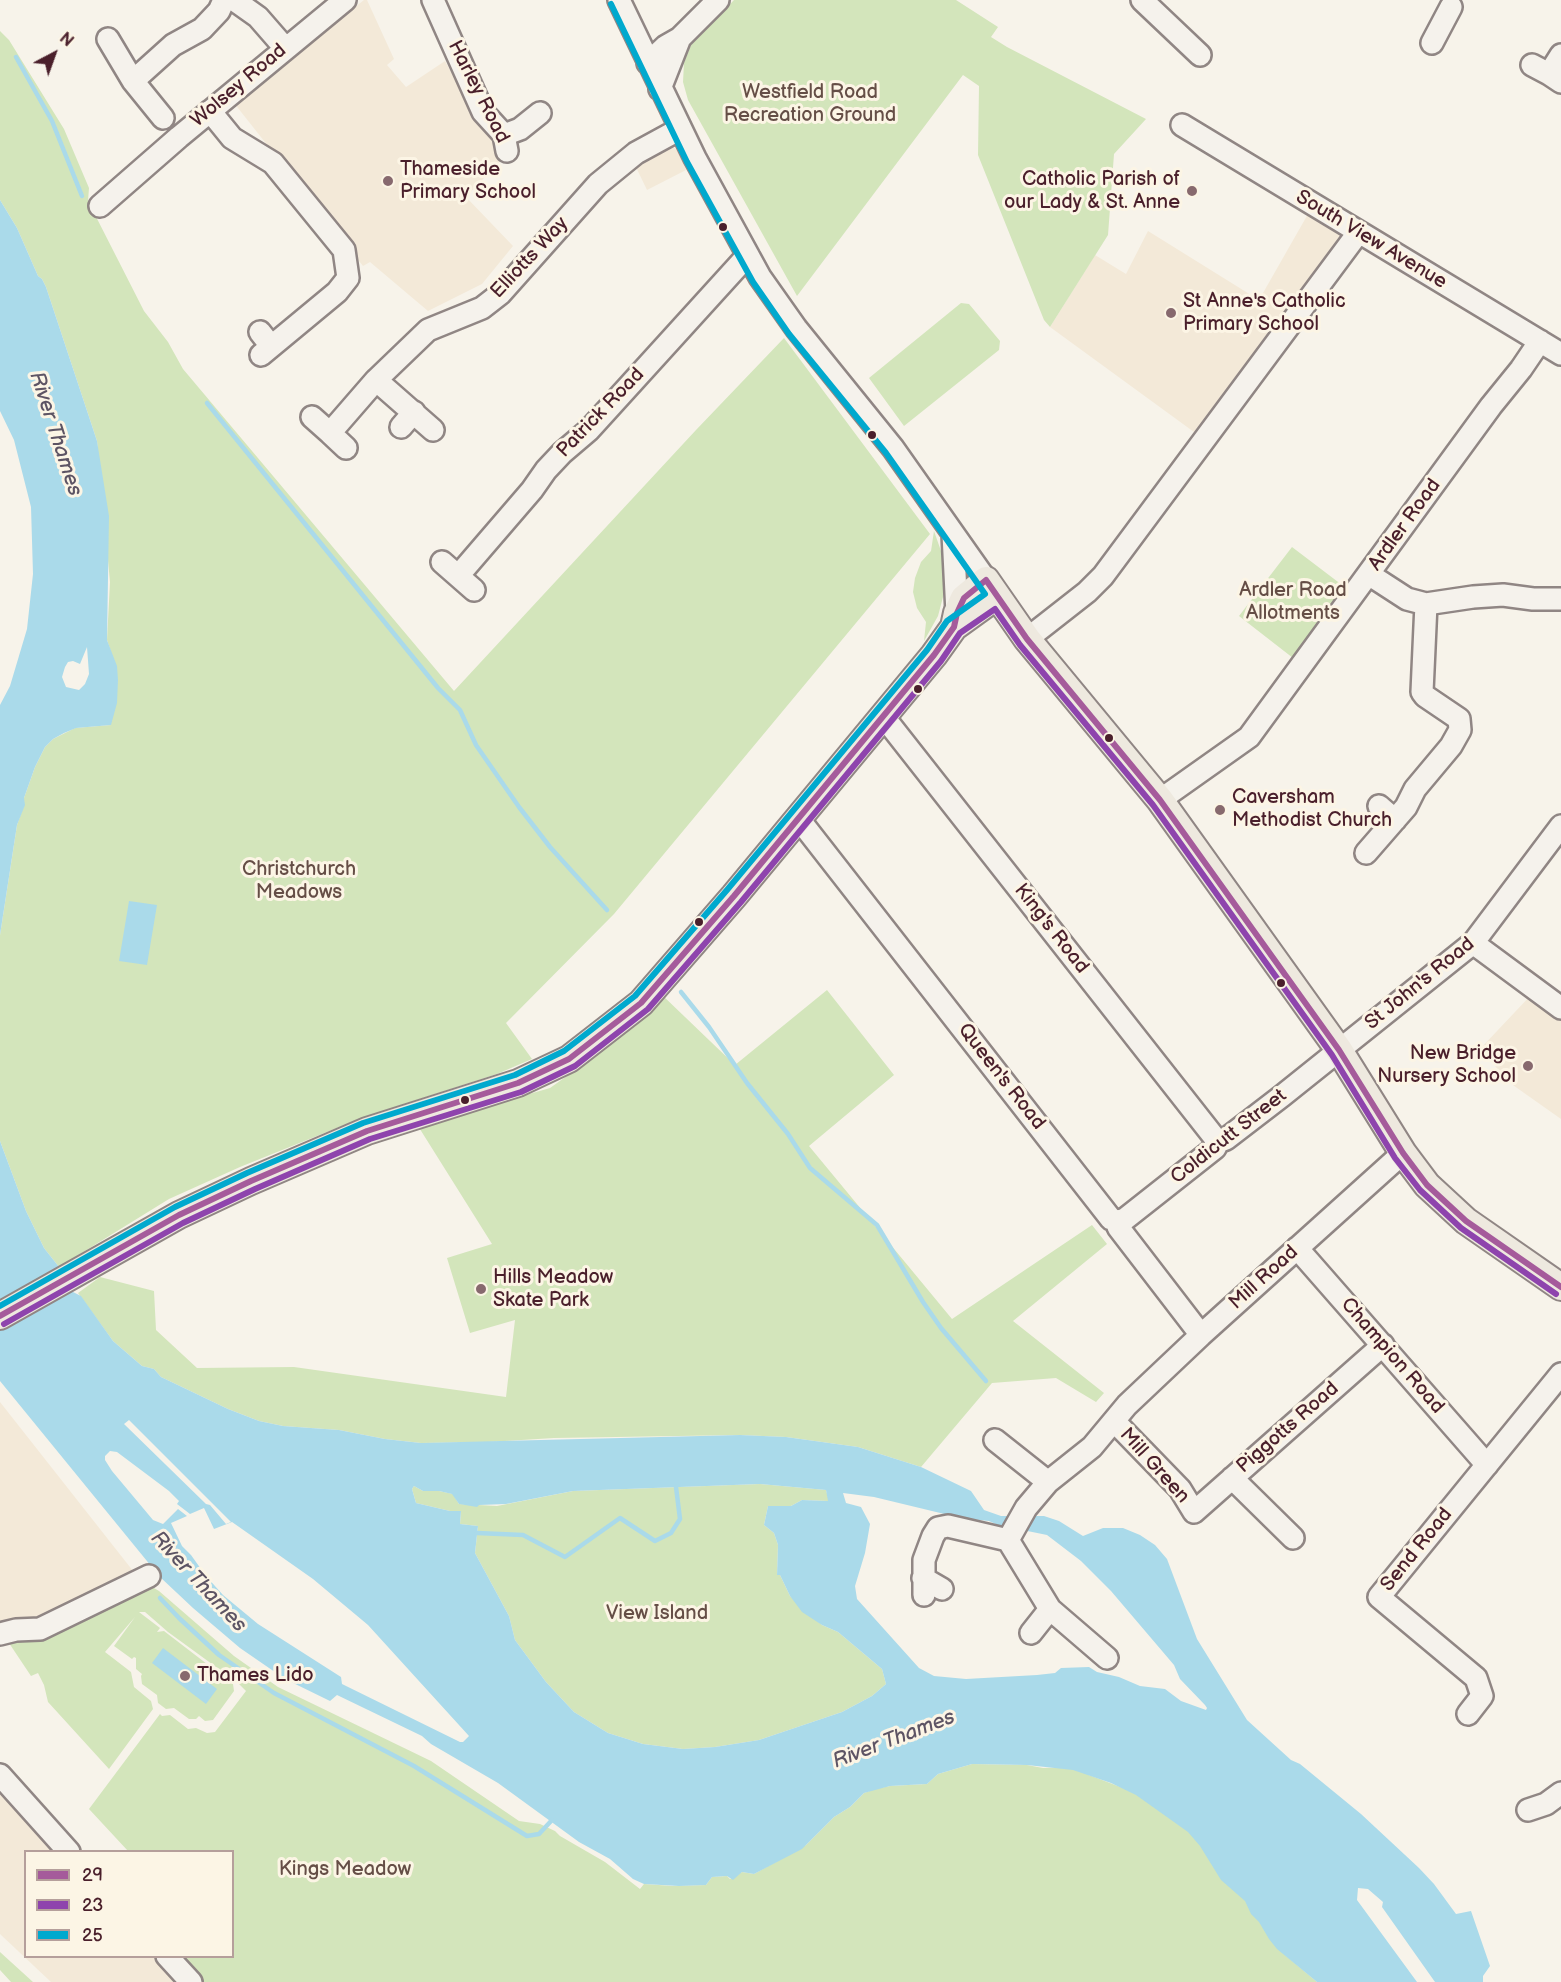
<!DOCTYPE html>
<html>
<head>
<meta charset="utf-8">
<style>
  body { margin:0 }
  #map { position:relative; width:1561px; height:1982px; overflow:hidden; background:#f7f3ea; font-family:"Balsamiq Sans",sans-serif }
  canvas { display:block }
  .legend { position:absolute; left:24px; top:1850px; width:210px; height:108px; box-sizing:border-box; background:#fcf5e5; border:2px solid #b59f9b; margin:0; padding:8px 10px; list-style:none; font-size:18px; color:#4a1f2b }
  .legend li { display:flex; align-items:center; gap:12px; height:30px }
  .legend b { width:30px; border:2px solid #b59f9b }
  .north { position:absolute; left:24px; top:24px; width:60px; height:60px; -webkit-text-stroke:4px #fcf5e5; paint-order:stroke; rotate:41deg; font-size:16px; font-weight:700; line-height:24px; text-align:center; color:#4a1f2b }
  .north::after { content:''; display:block; margin:auto; width:21px; height:27px; background:#4a1f2b; clip-path:polygon(50% 0,100% 100%,50% 72%,0 100%) }
</style>
</head>
<body>
<div id="map">
<canvas width="1561" height="1982"></canvas>
<ul class="legend">
<li><b style="height:8px;background:#a55b9b"></b>29</li>
<li><b style="height:8px;background:#8e44ad"></b>23</li>
<li><b style="height:8px;background:#00a9ce"></b>25</li>
</ul>
<div class="north">N</div>
</div>
<script>
const ctx = document.querySelector('canvas').getContext('2d');
ctx.lineJoin = 'round';
function fill(path, color) { ctx.fillStyle = color; ctx.fill(path, 'evenodd'); }
const shape = rows => new Path2D(rows.map(r => 'M' + r).join(''));
function stroke(path, color, width, dash) { ctx.strokeStyle = color; ctx.lineWidth = width; ctx.lineCap = dash ? 'butt' : 'round'; ctx.setLineDash(dash || []); ctx.stroke(path); }
function write(font, color, halo, rows, align = 'center') {
  ctx.font = font + ' "Balsamiq Sans",sans-serif'; ctx.lineWidth = 6; ctx.setLineDash([]); ctx.textBaseline = 'middle'; ctx.strokeStyle = halo; ctx.fillStyle = color; for (const [text, x, y, turn = 0] of rows) {
    ctx.save(); ctx.translate(x, y); ctx.rotate((+turn || 0) * Math.PI / 180); ctx.textAlign = isNaN(turn) ? turn : align; if (halo) ctx.strokeText(text, 0, 0); ctx.fillText(text, 0, 0); ctx.restore();
  }
}
const built = shape([
  [364,0,367,0,394,59,387,65,406,87,445,61,470,106,489,126,504,157,466,197,513,246,482,284,428,311,370,262,363,266,234,103],
  [667,143,677,150,686,170,647,190,633,161],
  [1308,214,1342,236,1194,432,1050,327,1095,255,1126,274,1148,231,1259,300],
  [1532,994,1561,1015,1561,1119,1510,1083,1480,1049],
  [0,1402,137,1576,40,1625,0,1628],
  [0,1783,63,1851,26,1852,26,1956,160,1957,184,1982,51,1982,0,1934]
]);
const green = shape([
  [734,0,956,0,998,27,991,37,1007,47,1146,119,1114,154,1108,235,1050,327,1044,320,978,155,979,86,963,75,797,296,688,100,683,82,684,63,691,45],
  [0,31,9,40,64,129,89,188,88,201,144,311,168,342,183,369,454,691,696,430,784,338,930,534,614,914,506,1023,532,1059,497,1074,364,1117,240,1167,169,1199,59,1267,44,1248,26,1211,0,1141,0,935,17,825,24,805,24,798,35,767,45,747,53,739,75,728,111,725,111,652,107,640,110,582,97,441,46,287,42,279,38,276,17,228,0,200],
  [961,303,969,304,1000,341,999,350,904,426,869,378],
  [934,531,941,551,945,575,943,597,938,616,924,641,926,622,917,608,913,592,915,578,921,562,931,551],
  [1292,547,1346,588,1293,658,1239,616],
  [827,990,894,1075,809,1146,952,1319,1092,1225,1107,1244,1013,1321,1104,1393,1096,1402,1056,1378,992,1383,921,1467,858,1447,786,1437,740,1435,554,1438,489,1442,421,1443,385,1439,339,1430,283,1426,259,1421,228,1409,161,1377,154,1369,142,1366,113,1341,78,1293,100,1277,154,1291,156,1330,197,1368,294,1367,506,1397,515,1320,470,1333,447,1258,492,1244,418,1126,550,1088,581,1066,660,993,735,1065],
  [760,1484,826,1490,829,1501,802,1500,791,1506,768,1506,764,1525,774,1533,778,1545,777,1575,780,1575,790,1596,822,1625,838,1632,882,1669,886,1684,872,1696,842,1712,759,1740,715,1747,683,1749,643,1744,608,1733,574,1712,546,1682,515,1640,509,1616,475,1553,478,1526,460,1524,461,1511,450,1511,416,1503,412,1489,414,1486,423,1491,439,1491,453,1494,459,1504,497,1506,573,1491],
  [149,1585,159,1591,234,1656,278,1687,431,1761,519,1821,540,1824,555,1831,560,1836,605,1862,640,1889,644,1884,673,1886,706,1885,712,1877,727,1876,730,1879,742,1872,754,1874,806,1845,834,1817,850,1807,864,1793,875,1789,890,1786,927,1784,938,1774,972,1764,1027,1765,1043,1768,1080,1767,1089,1775,1157,1801,1227,1867,1284,1954,1317,1982,202,1982,176,1957,232,1956,232,1852,128,1851,89,1809,160,1714,162,1716,170,1715,188,1729,196,1728,207,1733,215,1732,246,1691,238,1683,168,1632,145,1612,139,1612,160,1628,157,1632,164,1631,233,1684,234,1691,213,1720,205,1721,199,1716,196,1719,189,1719,174,1708,166,1709,158,1703,157,1695,142,1684,141,1676,142,1674,136,1669,136,1658,134,1657,132,1659,114,1646,135,1617,105,1652,131,1672,134,1687,151,1701,153,1709,109,1769,48,1702,44,1685,38,1673,31,1676,5,1637],
  [0,1952,33,1982,11,1982,0,1970]
]);
const water = shape([
  [0,200,17,228,38,276,42,279,46,287,97,441,109,516,107,640,117,666,118,680,117,703,111,725,76,728,64,733,53,739,45,747,35,767,24,798,25,805,17,825,0,935,0,705,10,686,27,629,33,574,31,507,14,440,0,411],
  [87,647,89,674,85,684,79,690,66,687,62,677,65,667,68,662,73,661,80,664],
  [129,901,157,905,147,965,119,961],
  [0,1141,26,1211,44,1248,59,1267,73,1292,81,1296,113,1341,142,1366,154,1369,161,1377,228,1409,259,1421,283,1426,339,1430,385,1439,421,1443,740,1435,786,1437,858,1447,921,1467,971,1491,984,1510,1001,1516,1044,1516,1059,1521,1083,1536,1103,1528,1123,1528,1140,1535,1155,1545,1167,1559,1197,1639,1247,1720,1291,1760,1300,1764,1361,1814,1419,1868,1434,1884,1456,1914,1471,1911,1490,1966,1483,1976,1483,1982,1435,1982,1382,1907,1383,1902,1368,1889,1358,1888,1357,1900,1417,1982,1317,1982,1277,1949,1269,1939,1259,1922,1251,1914,1245,1901,1221,1880,1200,1846,1188,1832,1136,1795,1111,1783,1073,1770,1027,1765,972,1764,938,1774,927,1784,890,1786,864,1793,850,1807,834,1817,802,1849,754,1874,742,1872,733,1880,727,1876,712,1877,706,1885,679,1886,644,1884,633,1879,610,1859,579,1842,498,1783,431,1744,422,1736,337,1695,330,1701,285,1679,240,1648,193,1608,160,1577,0,1381],
  [110,1451,117,1452,169,1491,179,1501,177,1504,190,1514,204,1508,214,1529,232,1522,313,1579,368,1625,469,1736,463,1742,460,1742,342,1684,341,1677,258,1624,223,1595,206,1576,191,1555,182,1546,171,1523,187,1516,178,1509,163,1524,153,1520,112,1471,105,1460,105,1456],
  [760,1484,826,1490,828,1501,802,1500,791,1506,768,1506,764,1525,774,1533,778,1545,777,1575,780,1575,790,1596,802,1612,822,1625,838,1632,882,1669,886,1684,872,1696,842,1712,759,1740,715,1747,683,1749,643,1744,608,1733,574,1712,546,1682,515,1640,509,1616,475,1553,478,1526,460,1524,461,1511,450,1511,416,1503,412,1489,414,1486,423,1491,439,1491,452,1494,459,1504,477,1507,479,1505,506,1504,573,1491],
  [843,1493,874,1497,961,1518,989,1521,998,1525,1047,1535,1081,1561,1111,1591,1174,1665,1180,1679,1205,1705,1207,1708,1206,1710,1181,1701,1165,1689,1140,1686,1119,1677,1097,1672,1089,1667,1061,1668,1055,1673,1037,1675,966,1679,934,1676,919,1668,857,1599,855,1586,865,1553,870,1524,861,1507,846,1503],
  [163,1648,217,1689,206,1704,152,1663]
]);
const pier = shape([
  [129,1420,231,1522,226,1524,210,1505,206,1504,124,1424]
]);
const stream = shape([
  [16,57,52,121,82,196],
  [207,403,438,688,460,710,476,745,519,807,550,847,607,910],
  [681,992,709,1027,747,1083,788,1134,810,1168,877,1225,923,1302,941,1328,986,1381],
  [477,1533,523,1535,565,1557,620,1518,655,1541,671,1533,680,1519,676,1487],
  [160,1598,179,1618,219,1655,274,1693,414,1766,527,1836,539,1834,552,1820]
]);
const minor = shape([
  [234,0,258,17,285,48],
  [433,0,483,112,504,135,507,151],
  [619,0,695,158,760,277,796,328,893,448,986,580],
  [1142,0,1200,55],
  [108,39,133,81,163,118],
  [1432,43,1451,7],
  [1561,55,1549,74,1561,82],
  [648,63,666,46,680,38,718,0],
  [1532,65,1549,74],
  [133,81,173,45,202,29,219,11,224,0],
  [660,89,680,38],
  [210,111,232,138,273,163,344,250,348,278,337,292,261,355],
  [1182,125,1561,354],
  [504,135,520,129,540,113],
  [100,206,179,137,345,0],
  [260,332,271,346],
  [376,380,433,430],
  [312,417,330,433],
  [401,427,414,412],
  [346,448,330,433,376,380,428,330,482,308,500,294,598,184,636,153,680,129],
  [953,534,957,613],
  [442,562,474,590],
  [1370,575,1407,599,1426,604,1473,597,1503,595,1533,599,1561,599],
  [458,576,532,490,546,470,562,453,589,430,748,255],
  [1027,639,1087,592,1103,576,1358,233],
  [883,716,1218,1142],
  [1160,800,1249,737,1491,406,1521,369,1540,341],
  [1379,806,1395,820],
  [798,818,1111,1219,1118,1221,1118,1227,1201,1335],
  [1366,853,1406,807,1415,789,1451,746,1460,730,1459,719,1425,696,1422,692,1426,604],
  [1473,943,1561,1008],
  [1118,1221,1125,1219,1215,1148,1218,1142,1226,1139,1282,1096,1473,943,1561,826],
  [1297,1248,1487,1465],
  [1114,1421,1180,1489,1194,1512,1383,1345],
  [995,1440,1048,1482],
  [1232,1478,1293,1538],
  [923,1578,942,1589],
  [924,1595,924,1560,933,1536,938,1528,948,1526,1008,1540],
  [1031,1633,1050,1609],
  [0,1634,16,1630,40,1629,149,1576],
  [1107,1658,1050,1609,1008,1540,1026,1508,1048,1482,1092,1447,1127,1405,1201,1335,1403,1153],
  [1468,1714,1482,1696,1476,1678,1379,1597,1561,1374],
  [0,1775,69,1852],
  [1528,1810,1546,1804,1561,1793],
  [167,1956,191,1982]
]);
const major = shape([
  [954,627,957,613,964,598,986,580,1027,639,1160,800,1339,1050,1403,1153,1427,1185,1466,1221,1561,1287],
  [0,1316,179,1215,251,1181,367,1131,518,1083,569,1059,641,1003,734,896,934,655,954,627,997,596]
]);
const bus1 = shape([
  [0,1316,179,1215,251,1181,367,1131,518,1083,569,1059,641,1003,734,896,934,655,954,627,957,613,964,598,986,580,1027,639,1160,800,1339,1050,1403,1153,1427,1185,1466,1221,1561,1287]
]);
const bus2 = shape([
  [4,1324,183,1223,255,1189,370,1139,521,1092,575,1066,648,1009,741,902,941,661,960,633,995,609,1020,645,1153,805,1332,1055,1395,1158,1420,1190,1461,1228,1556,1294]
]);
const bus3 = shape([
  [0,1306,175,1207,247,1173,363,1123,515,1075,564,1051,635,996,727,890,927,650,947,621,985,594,886,453,789,334,753,282,687,162,611,4]
]);
const markers = [
  [388,181,6,"#87696e"],
  [1192,191,6,"#87696e"],
  [723,227,5,"#4a1f2b"],
  [1171,313,6,"#87696e"],
  [872,435,5,"#4a1f2b"],
  [918,689,5,"#4a1f2b"],
  [1109,738,5,"#4a1f2b"],
  [1220,810,6,"#87696e"],
  [699,922,5,"#4a1f2b"],
  [1281,983,5,"#4a1f2b"],
  [1528,1066,6,"#87696e"],
  [465,1100,5,"#4a1f2b"],
  [481,1289,6,"#87696e"],
  [185,1676,6,"#87696e"]
];
const streetNames = [
  ["Wolsey Road",239,86,-40],
  ["Harley Road",478,92,63],
  ["South View Avenue",1371,240,31],
  ["Elliotts Way",530,258,-47],
  ["Patrick Road",601,413,-46],
  ["Ardler Road",1405,525,-54],
  ["King's Road",1051,929,52],
  ["St John's Road",1420,984,-39],
  ["Queen's Road",1001,1077,52],
  ["Coldicutt Street",1229,1137,-38],
  ["Mill Road",1264,1278,-42],
  ["Champion Road",1392,1356,49],
  ["Piggotts Road",1288,1428,-41],
  ["Mill Green",1154,1466,48],
  ["Send Road",1417,1550,-51]
];
const parkNames = [
  ["Westfield Road",810,93],
  ["Recreation Ground",810,116],
  ["Ardler Road",1293,591],
  ["Allotments",1293,614],
  ["Christchurch",299,870],
  ["Meadows",299,893],
  ["View Island",657,1614],
  ["Kings Meadow",345,1870]
];
const poiNames = [
  ["Thameside",400,170],
  ["Primary School",400,193],
  ["Catholic Parish of",1180,180,"right"],
  ["our Lady & St. Anne",1180,203,"right"],
  ["St Anne's Catholic",1183,302],
  ["Primary School",1183,325],
  ["Caversham",1232,798],
  ["Methodist Church",1232,821],
  ["New Bridge",1516,1054,"right"],
  ["Nursery School",1516,1077,"right"],
  ["Hills Meadow",493,1278],
  ["Skate Park",493,1301],
  ["Thames Lido",197,1676]
];
const waterNames = [
  ["River Thames",55,434,72],
  ["River Thames",198,1582,47],
  ["River Thames",894,1740,-21]
];
fill(built, '#f3e9d8');
fill(green, '#d3e5bb');
fill(water, '#aadaea');
fill(pier, '#f7f3ea');
stroke(stream, '#aadaea', 4.5);
stroke(minor, '#908684', 26);
stroke(major, '#908684', 30);
stroke(minor, '#f5f2ec', 21);
stroke(major, '#eee9df', 26);
stroke(bus1, '#a55b9b', 6);
stroke(bus2, '#8e44ad', 6);
stroke(bus3, '#00a9ce', 6);
for (const [x, y, r, color] of markers) { const dot = new Path2D(); dot.arc(x, y, r, 0, 2 * Math.PI); ctx.fillStyle = color; ctx.fill(dot); stroke(dot, '#fcf5e5', 2); }
write('20px', '#4a1f2b', '#fcf5e5', streetNames);
write('20px', '#654e46', '#fcf5e5', parkNames);
write('20px', '#4a1f2b', '#fcf5e5', poiNames, 'left');
write('italic 21px', '#5d5464', '#fcf5e5', waterNames);
</script>
</body>
</html>
